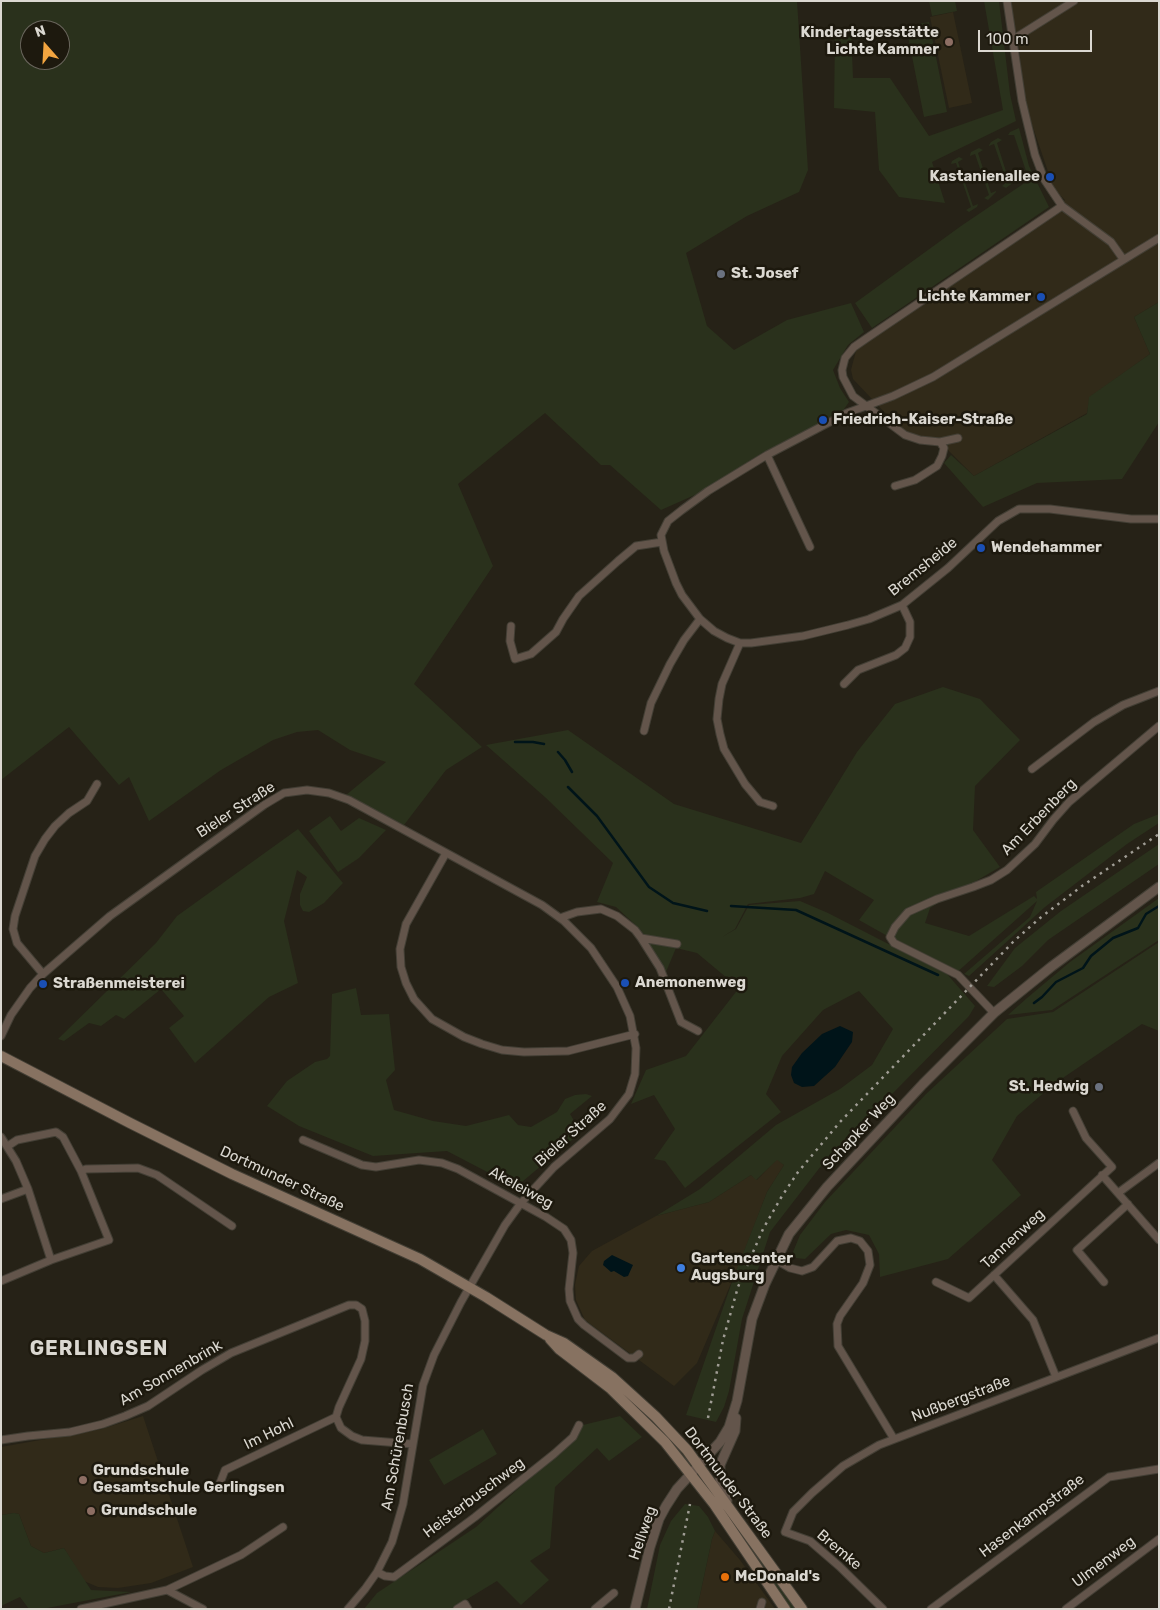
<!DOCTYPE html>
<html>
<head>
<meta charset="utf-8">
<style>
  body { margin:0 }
  #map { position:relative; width:1160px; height:1610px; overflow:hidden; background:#262217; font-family:Rubik,sans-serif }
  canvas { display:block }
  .frame { position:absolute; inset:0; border:2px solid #dbd8d1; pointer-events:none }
  .north { position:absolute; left:20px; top:20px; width:50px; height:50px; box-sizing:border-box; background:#1d190e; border:1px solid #69655c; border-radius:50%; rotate:341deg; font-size:14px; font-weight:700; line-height:20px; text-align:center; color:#dbd8d1 }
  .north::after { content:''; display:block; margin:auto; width:18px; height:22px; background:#f2a540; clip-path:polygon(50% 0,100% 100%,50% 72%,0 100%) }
  .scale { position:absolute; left:978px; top:30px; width:114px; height:22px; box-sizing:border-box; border:2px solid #dbd8d1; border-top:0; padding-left:6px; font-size:15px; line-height:18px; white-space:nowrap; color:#dbd8d1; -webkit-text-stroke:4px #1d190e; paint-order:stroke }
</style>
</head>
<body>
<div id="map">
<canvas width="1160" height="1610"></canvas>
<div class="frame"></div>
<div class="north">N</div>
<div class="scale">100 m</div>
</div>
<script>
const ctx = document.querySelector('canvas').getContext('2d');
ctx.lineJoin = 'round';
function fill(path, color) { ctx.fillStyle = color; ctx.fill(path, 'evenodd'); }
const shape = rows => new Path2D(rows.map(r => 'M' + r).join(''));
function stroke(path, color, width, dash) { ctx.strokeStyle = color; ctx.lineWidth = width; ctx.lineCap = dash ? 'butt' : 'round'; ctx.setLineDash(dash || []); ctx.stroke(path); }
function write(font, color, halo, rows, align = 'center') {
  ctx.font = font + ' Rubik,sans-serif'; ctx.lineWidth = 5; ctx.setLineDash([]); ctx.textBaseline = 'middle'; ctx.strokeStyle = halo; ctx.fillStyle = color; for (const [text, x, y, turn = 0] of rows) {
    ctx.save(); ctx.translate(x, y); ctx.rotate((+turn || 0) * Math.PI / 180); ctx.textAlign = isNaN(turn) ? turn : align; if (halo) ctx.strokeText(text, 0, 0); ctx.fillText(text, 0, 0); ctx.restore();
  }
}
const built = shape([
  [1012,1,1159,1,1159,302,1134,317,1150,354,1090,397,1087,413,974,476,940,442,906,435,853,379,851,370,856,351,868,334,956,275,1038,227,1065,200,1054,189,1024,101,1019,46,1011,12],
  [953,12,972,103,949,108,930,17],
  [777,1159,784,1165,767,1192,741,1260,697,1363,674,1386,585,1320,576,1300,575,1285,579,1266,592,1251,656,1216,709,1202,751,1175,757,1180],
  [143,1416,193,1567,151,1583,118,1588,98,1587,84,1581,64,1548,44,1553,31,1546,19,1514,14,1513,1,1515,1,1447,102,1429],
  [715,1531,740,1560,775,1609,697,1609,712,1539]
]);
const green = shape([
  [1,1,797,1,808,170,799,192,747,216,686,253,707,326,734,350,787,320,851,303,864,332,848,345,833,370,840,388,849,402,842,412,764,452,697,494,661,510,610,465,601,465,545,413,458,484,493,566,414,684,482,747,446,770,404,825,346,795,386,762,350,750,318,730,297,732,273,740,221,770,149,821,129,777,119,785,69,727,1,780],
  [30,30,60,30,60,60,30,60],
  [929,1,955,1,957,11,932,16],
  [984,1,999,1,1010,94,1016,121,932,162,945,203,899,197,879,170,875,112,834,108,835,33,851,28,853,78,890,78,929,136,1003,110],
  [929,22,947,112,924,117,906,26],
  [1019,128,1029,166,1049,207,872,328,855,303,961,226,1029,180,1014,135,1008,135,1010,132],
  [998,138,1002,140,997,143,1009,181,1015,180,1014,182,1006,188,1002,186,1007,182,994,144,989,146,989,145,991,142],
  [979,148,983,150,978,153,991,193,996,191,996,192,988,200,984,198,989,195,975,154,970,156,970,155,971,152],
  [959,157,963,159,958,162,973,206,978,204,977,207,969,212,966,210,971,207,956,163,951,164,952,161],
  [1159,302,1159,422,1122,479,1037,483,983,507,944,463,951,455,974,476,1087,414,1089,397,1150,354,1134,317],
  [943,687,980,699,1020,740,975,786,973,830,1000,867,930,908,925,923,969,936,1034,896,1037,899,1036,892,1134,824,1159,814,1159,823,1127,844,1045,907,969,976,964,974,1030,917,1037,901,955,974,859,920,874,900,825,871,814,894,800,898,748,904,735,929,722,937,736,929,749,905,800,901,828,913,947,974,975,1006,969,1016,821,1166,770,1232,742,1319,729,1391,724,1407,716,1422,686,1415,733,1279,767,1192,784,1165,777,1160,756,1180,751,1175,709,1202,656,1216,700,1189,776,1125,840,1089,872,1065,893,1029,859,991,823,1010,782,1056,766,1094,781,1112,685,1188,665,1161,654,1159,675,1129,654,1095,631,1104,646,1070,686,1056,739,988,697,953,676,948,666,972,641,930,616,907,597,902,613,863,546,798,486,745,568,730,674,804,801,843,857,752,895,704],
  [330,816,341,831,359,818,386,830,359,858,338,872,309,831],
  [298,829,343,883,324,903,309,912,303,911,300,905,300,894,307,877,297,870,284,921,298,983,269,997,195,1063,169,1028,184,1016,161,989,124,1019,116,1015,101,1026,89,1023,64,1041,58,1039,156,943,177,916],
  [1159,844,1159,864,1048,940,1022,966,994,987,987,986,1015,948,1061,911],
  [1159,898,1159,940,1052,1010,1008,1015,1027,998,1070,962],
  [1159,942,1159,1031,1142,1024,1054,1084,1017,1116,992,1160,1021,1195,948,1259,880,1277,879,1254,869,1235,846,1230,831,1234,805,1259,796,1258,793,1252,800,1235,825,1202,926,1094,1007,1019,1053,1012],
  [356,988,361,1015,389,1014,395,1070,386,1080,394,1110,433,1121,466,1126,509,1115,518,1125,531,1127,557,1112,565,1099,575,1095,586,1094,592,1096,570,1114,573,1119,573,1139,516,1187,447,1151,373,1156,299,1126,267,1106,287,1081,315,1062,327,1059,330,1056,332,994],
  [620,1416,642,1437,609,1461,597,1448,555,1487,550,1548,530,1561,549,1580,521,1605,497,1581,451,1609,364,1609,377,1593,476,1527,574,1438,583,1425],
  [483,1429,497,1454,444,1485,429,1460],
  [685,1504,699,1506,708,1517,715,1531,712,1539,697,1609,647,1609,660,1545,671,1521],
  [14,1513,19,1514,31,1546,44,1553,64,1548,91,1590,131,1592,42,1609,29,1609,20,1597,1,1606,1,1515],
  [747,1541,766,1569,797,1609,790,1609,745,1542]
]);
const water = shape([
  [840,1026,853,1032,852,1042,835,1067,814,1086,802,1087,794,1083,791,1075,792,1067,802,1053,822,1034],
  [612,1255,633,1265,628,1276,624,1277,614,1271,611,1272,603,1265,604,1261]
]);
const stream = shape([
  [515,742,533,742,544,744],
  [558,752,565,760,572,772],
  [568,787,597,816,649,887,673,903,707,911],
  [731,906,796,910,938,975],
  [1034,1003,1042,997,1056,982,1083,968,1091,956,1113,938,1138,928,1146,914,1159,906]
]);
const minor = shape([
  [1007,1,1022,101,1035,155,1044,179,1062,206,1111,242,1123,259],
  [1012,40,1074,1],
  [1159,238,933,377,893,396,847,413,767,455,708,491,682,510,668,521,661,535,664,551,676,583,682,595,700,619,714,631,727,638,740,643,751,643,803,636,848,625,869,619,902,605,948,568,998,521,1019,509,1050,509,1131,519,1159,519],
  [940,442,958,438],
  [767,455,810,547],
  [895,486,915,480,937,466,942,456,944,448,940,442,920,440,905,435,853,396,843,377,842,370,845,358,854,347,867,338,1062,206],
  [511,626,510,641,515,659,531,654,556,632,563,619,579,596,618,561,636,546,662,542],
  [740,643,722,684,719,699,717,719,720,734,724,749,745,784,760,802,773,806],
  [844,684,858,670,896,655,905,648,910,637,910,622,902,605],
  [644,731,651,703,670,664,684,640,700,619],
  [1032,769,1094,722,1123,705,1159,691],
  [446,853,406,924,400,949,401,967,406,983,414,999,432,1019,464,1037,482,1044,502,1050,524,1052,568,1051,635,1034],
  [560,918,577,912,601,909,617,916,635,930,641,938,677,944],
  [641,938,660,968,681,1022,698,1031],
  [43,974,17,943,13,929,15,916,35,856,45,839,55,826,69,813,87,801,97,784],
  [994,1013,958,975,894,943,890,937,895,927,908,912,937,899,973,887,991,880,1007,870,1035,844,1053,820,1069,802,1159,726],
  [1,1036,11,1015,30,988,43,974,110,916,264,805,284,793,307,790,329,793,349,800,542,905,564,921,591,948,617,987,630,1016,636,1048,635,1074,629,1094,610,1119,554,1167,521,1203,505,1225,461,1302,434,1355,423,1385,403,1504,392,1542,377,1572,365,1589,348,1609],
  [1,1137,16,1161,28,1189,51,1260],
  [303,1140,362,1165,376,1167,419,1160,442,1163,458,1169,546,1217,564,1229,571,1240,573,1253,569,1289,570,1301,578,1319,584,1325,628,1358,634,1358,639,1354],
  [81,1171,86,1169,138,1168,157,1175,232,1226],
  [1102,1175,1159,1240],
  [1118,1193,1159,1163],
  [1,1199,28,1189],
  [776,1260,790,1268,802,1271,813,1267,837,1241,851,1238,860,1241,868,1251,870,1265,863,1283,840,1316,837,1324,838,1346,894,1439],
  [994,1275,1033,1320,1056,1377],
  [1,1281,51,1260,109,1240,81,1171,63,1137,56,1132,17,1140,8,1146],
  [936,1282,969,1298,1112,1167,1086,1138,1073,1111],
  [1104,1282,1077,1250,1128,1204],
  [1,1440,28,1436,70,1432,103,1424,125,1416,148,1406,202,1370,231,1353,349,1305,356,1305,362,1309,365,1321,365,1341,361,1359,339,1407,336,1417,341,1428,352,1436,362,1440,412,1444],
  [220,1483,225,1470,336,1417],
  [377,1572,385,1576,394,1577,475,1517,554,1454,573,1437,579,1425],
  [81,1609,167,1590],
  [203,1609,167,1590,241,1555,283,1527],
  [457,1609,465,1604,468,1609],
  [595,1609,614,1593],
  [760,1609,762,1602],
  [883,1609,839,1566,810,1541,785,1532,793,1512,812,1493,843,1466,879,1445,1159,1338],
  [931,1609,1109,1477,1159,1469],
  [1066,1609,1159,1539]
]);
const tertiary = shape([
  [727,1501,720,1480,720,1465,735,1431,736,1418],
  [635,1609,650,1547,659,1519,666,1506,677,1489,720,1442,729,1427,737,1401,752,1319,765,1284,789,1234,827,1187,923,1084,994,1013,1051,967,1159,887]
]);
const secondary = shape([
  [1,1056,130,1123,232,1174,420,1259,486,1297,546,1335,564,1343,612,1377,656,1417,687,1450,802,1609],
  [550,1339,559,1349,610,1388,665,1442,714,1504,785,1609]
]);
const rail = shape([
  [708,1418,723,1340,738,1287,763,1229,782,1196,798,1172,840,1122,1014,941,1040,918,1082,886,1159,834],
  [669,1609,690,1504]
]);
const markers = [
  [949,42,5,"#8d6e63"],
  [1050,177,5,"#1a4fb4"],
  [721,274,5,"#6b7280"],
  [1041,297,5,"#1a4fb4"],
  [823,420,5,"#1a4fb4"],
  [981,548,5,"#1a4fb4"],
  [625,983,5,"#1a4fb4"],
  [43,984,5,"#1a4fb4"],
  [1099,1087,5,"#6b7280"],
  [681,1268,5,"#3f7fe0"],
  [83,1480,5,"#8d6e63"],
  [91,1511,5,"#8d6e63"],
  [725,1577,5,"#e8710a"]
];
const poiNames = [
  ["Kindertagesstätte",939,33,"right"],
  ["Lichte Kammer",939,50,"right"],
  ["Kastanienallee",1040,177,"right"],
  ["St. Josef",731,274],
  ["Lichte Kammer",1031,297,"right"],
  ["Friedrich-Kaiser-Straße",833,420],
  ["Wendehammer",991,548],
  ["Anemonenweg",635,983],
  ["Straßenmeisterei",53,984],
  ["St. Hedwig",1089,1087,"right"],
  ["Gartencenter",691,1259],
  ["Augsburg",691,1276],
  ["Grundschule",93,1471],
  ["Gesamtschule Gerlingsen",93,1488],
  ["Grundschule",101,1511],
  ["McDonald's",735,1577]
];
const streetNames = [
  ["Bremsheide",923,567,-39],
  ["Bieler Straße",236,810,-33],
  ["Am Erbenberg",1039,817,-46],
  ["Schapker Weg",859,1132,-47],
  ["Bieler Straße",571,1134,-42],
  ["Dortmunder Straße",282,1179,25],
  ["Akeleiweg",521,1188,29],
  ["Tannenweg",1013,1239,-43],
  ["Am Sonnenbrink",171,1373,-30],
  ["Nußbergstraße",961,1399,-21],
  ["Im Hohl",269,1434,-26],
  ["Am Schürenbusch",398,1447,-80],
  ["Dortmunder Straße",728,1483,53],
  ["Heisterbuschweg",474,1498,-37],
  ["Hasenkampstraße",1032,1516,-37],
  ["Hellweg",643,1533,-71],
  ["Bremke",839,1550,40],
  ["Ulmenweg",1104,1562,-37]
];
const districtNames = [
  ["GERLINGSEN",99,1349]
];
fill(built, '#312a19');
fill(green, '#2a311c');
fill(water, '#001419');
stroke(stream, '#001419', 2.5);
stroke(minor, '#433f35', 9);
stroke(tertiary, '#433f35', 11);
stroke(secondary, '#433f35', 12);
stroke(minor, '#63554b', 7);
stroke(tertiary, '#63554b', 9);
stroke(secondary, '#877261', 10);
stroke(rail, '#a09d95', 2.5, [2.5, 5]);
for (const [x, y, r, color] of markers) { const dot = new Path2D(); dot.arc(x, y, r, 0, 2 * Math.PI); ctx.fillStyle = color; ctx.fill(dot); stroke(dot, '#1d190e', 2); }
write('bold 15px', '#dbd8d1', '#1d190e', poiNames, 'left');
write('15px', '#dbd8d1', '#1d190e', streetNames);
ctx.letterSpacing = '1px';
write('bold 20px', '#dbd8d1', '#1d190e', districtNames);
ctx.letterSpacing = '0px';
</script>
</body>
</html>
